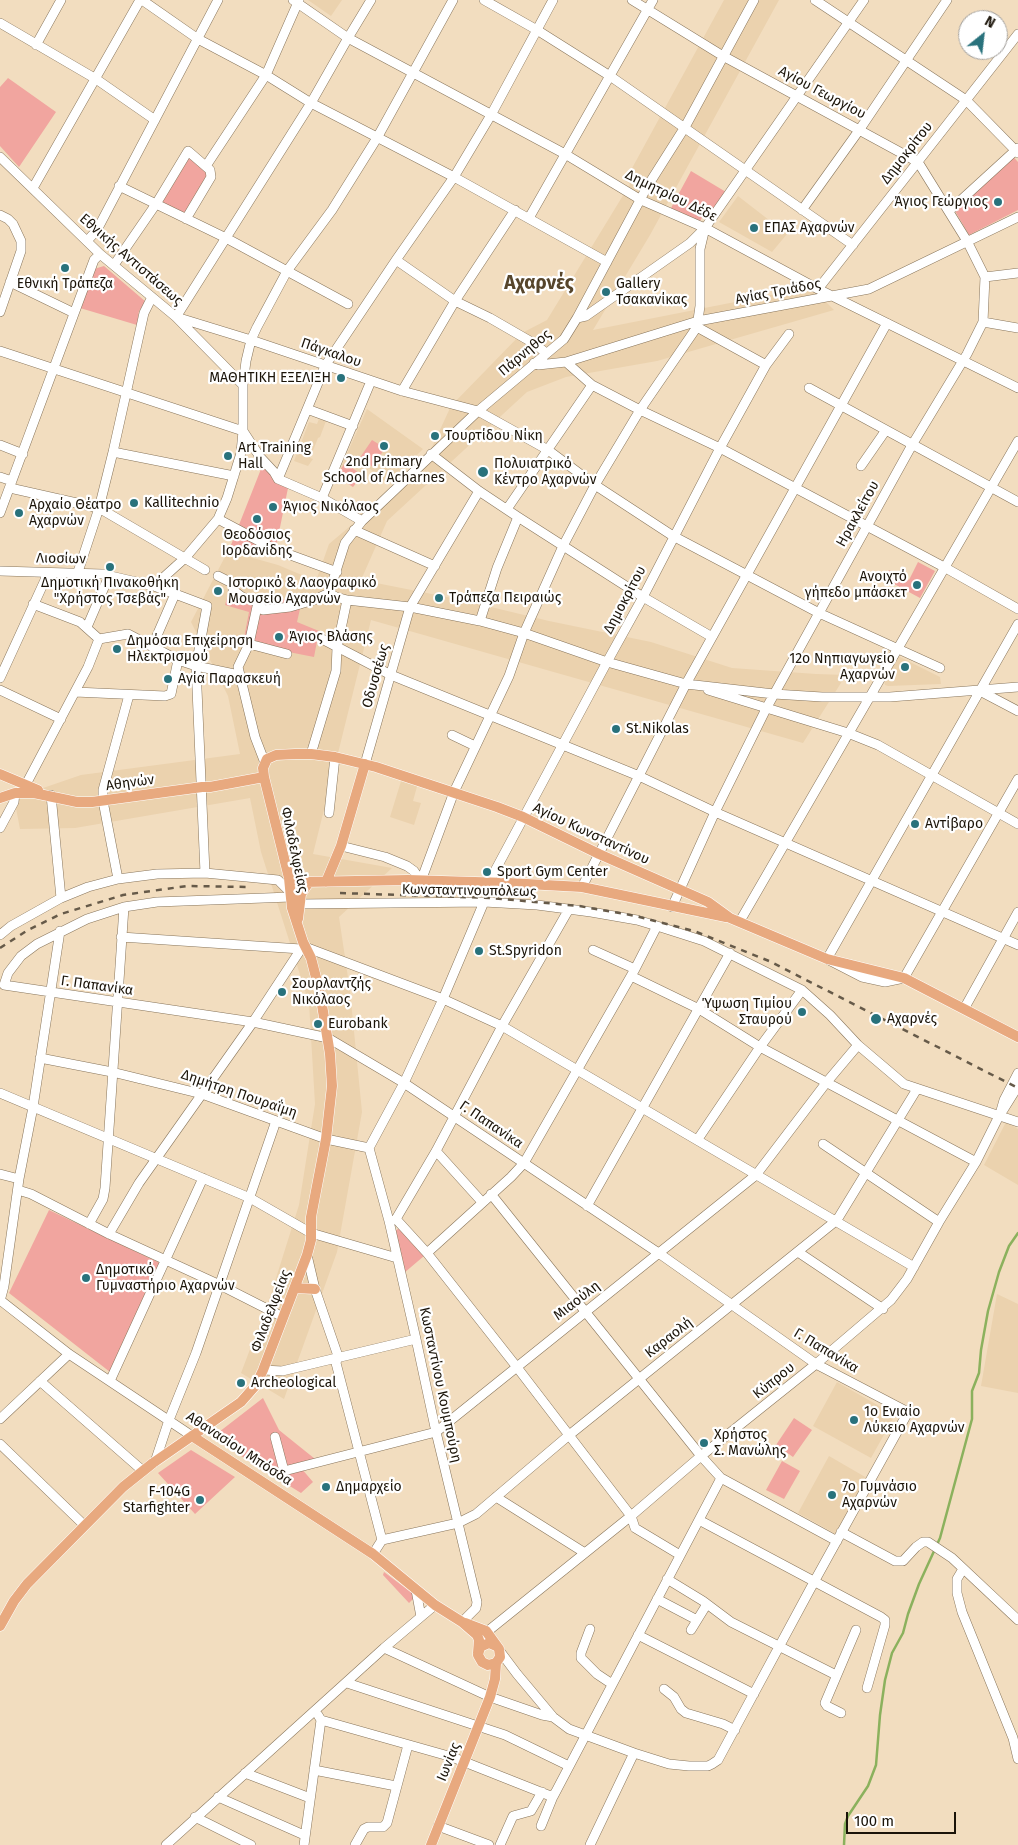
<!DOCTYPE html>
<html>
<head>
<meta charset="utf-8">
<style>
  body { margin:0 }
  #map { position:relative; width:1018px; height:1845px; overflow:hidden; background:#f2ddbf; font-family:"Fira Sans",sans-serif }
  canvas { display:block }
  .north { position:absolute; left:958px; top:10px; width:50px; height:50px; box-sizing:border-box; background:#fff; border:1px solid #a4a19d; border-radius:50%; rotate:29deg; font-size:14px; font-weight:700; line-height:20px; text-align:center; color:#1b1409 }
  .north::after { content:''; display:block; margin:auto; width:18px; height:22px; background:#29727c; clip-path:polygon(50% 0,100% 100%,50% 72%,0 100%) }
  .scale { position:absolute; left:846px; top:1812px; width:110px; height:22px; box-sizing:border-box; border:2px solid #1b1409; border-top:0; padding-left:6px; font-size:15px; line-height:18px; white-space:nowrap; color:#1b1409; -webkit-text-stroke:4px #fff; paint-order:stroke }
</style>
</head>
<body>
<div id="map">
<canvas width="1018" height="1845"></canvas>
<div class="north">N</div>
<div class="scale">100 m</div>
</div>
<script>
const ctx = document.querySelector('canvas').getContext('2d');
ctx.lineJoin = 'round';
function fill(path, color) { ctx.fillStyle = color; ctx.fill(path, 'evenodd'); }
const shape = rows => new Path2D(rows.map(r => 'M' + r).join(''));
function stroke(path, color, width, dash) { ctx.strokeStyle = color; ctx.lineWidth = width; ctx.lineCap = dash ? 'butt' : 'round'; ctx.setLineDash(dash || []); ctx.stroke(path); }
function write(font, color, halo, rows, align = 'center') {
  ctx.font = font + ' "Fira Sans",sans-serif'; ctx.lineWidth = 4.5; ctx.setLineDash([]); ctx.textBaseline = 'middle'; ctx.strokeStyle = halo; ctx.fillStyle = color; for (const [text, x, y, turn = 0] of rows) {
    ctx.save(); ctx.translate(x, y); ctx.rotate((+turn || 0) * Math.PI / 180); ctx.textAlign = isNaN(turn) ? turn : align; if (halo) ctx.strokeText(text, 0, 0); ctx.fillText(text, 0, 0); ctx.restore();
  }
}
const built = shape([
  [308,0,342,0,331,16],
  [724,0,779,0,650,235,593,330,811,287,834,310,657,361,566,377,527,392,387,521,361,580,462,600,549,621,651,642,732,668,816,674,846,675,803,743,371,620,313,854,392,868,339,917,350,991,362,1112,337,1252,284,1399,241,1373,271,1294,299,1205,315,1104,309,1003,261,852,250,798,75,828,20,829,14,798,81,775,240,754,228,696,191,622,228,551,278,565,316,581,329,544,380,501,432,447,451,406,522,333,547,320,630,184,625,181],
  [738,196,787,234,772,252,719,222],
  [367,409,423,449,388,484,369,468,353,487,337,476],
  [319,419,326,421,320,437,318,438,310,458,313,459,308,466,294,461,309,422,317,424],
  [898,656,940,677,941,684,888,686,885,685,884,679],
  [402,778,418,783,413,801,421,803,414,825,390,817],
  [1006,1122,1018,1129,1018,1185,984,1165],
  [997,1294,1018,1304,1018,1393,981,1386],
  [837,1382,895,1415,871,1458,813,1426],
  [829,1456,867,1478,836,1534,798,1513]
]);
const green = shape([
  [8,78,56,112,19,167,0,146,0,87],
  [1009,152,1018,162,1018,210,969,235,951,204],
  [189,155,207,172,209,179,185,215,161,201],
  [691,171,726,192,715,211,707,208,699,223,671,208],
  [104,266,146,302,139,311,137,325,80,308,94,269],
  [372,440,385,448,373,467,359,459],
  [345,463,362,475,353,487,336,476],
  [263,464,289,483,274,557,231,545],
  [918,562,935,571,920,598,885,579,889,570,909,580],
  [231,584,246,594,250,600,250,605,252,598,302,600,297,622,319,631,314,657,243,643,249,612,225,605],
  [49,1210,162,1264,110,1372,9,1293],
  [399,1228,424,1256,404,1273,393,1233],
  [263,1398,279,1430,320,1463,301,1468,313,1482,301,1493,222,1444,219,1432],
  [794,1418,812,1430,793,1457,776,1445],
  [191,1450,235,1477,195,1514,158,1473],
  [782,1461,800,1471,784,1499,766,1490],
  [384,1572,412,1593,414,1598,409,1603,383,1575]
]);
const stream = shape([
  [844,1845,845,1824,848,1816,868,1786,876,1765,880,1715,885,1680,892,1653,903,1633,908,1614,919,1584,940,1538,972,1419,972,1391,979,1373,981,1350,988,1311,999,1272,1009,1246,1018,1233]
]);
const minor = shape([
  [142,0,198,39,266,75,311,103,454,177,607,262],
  [293,0,348,38,565,154,641,200,705,228,818,289,1018,388],
  [484,0,537,30,610,76,853,245],
  [632,0,723,56,918,162,967,241,985,277,983,322,967,354,912,445,767,707,715,812,672,907],
  [754,0,685,127,647,187,577,318,564,339,478,411,362,521,345,543,329,593,336,597,347,600,410,607,480,621,524,633,607,662,686,684,774,694,822,697,890,697,1018,687],
  [815,0,966,100,1018,153],
  [0,23,96,79,155,120],
  [36,45,61,0],
  [0,157,100,254,176,317,243,385],
  [206,166,266,75,299,0],
  [119,186,226,238,348,304],
  [33,188,140,0],
  [802,210,860,129,947,0],
  [949,211,1018,148],
  [0,215,8,219,13,224,21,241,21,251,0,312],
  [529,218,653,0],
  [87,241,97,230,218,0],
  [396,260,455,301,490,318,535,344,546,353],
  [114,265,156,204,188,151,210,170,211,177,186,219],
  [985,277,1018,273],
  [10,282,74,313],
  [818,289,1018,34],
  [176,317,251,340,402,391,478,411,548,450,595,485,673,536,819,613,940,668],
  [176,317,311,103,348,38,371,0],
  [577,318,586,316,690,243,705,228,864,0],
  [983,322,1018,328],
  [697,327,766,365],
  [0,351,243,431],
  [566,362,592,385,640,410,720,448,944,567,1018,609],
  [534,363,538,365,566,362,698,321,869,289,1018,217],
  [809,388,1018,502],
  [402,391,455,301,515,210],
  [307,409,353,426],
  [243,431,260,457,274,472,278,479,322,498,362,521],
  [0,445,23,454],
  [113,452,234,476],
  [431,454,479,491,518,517,643,597,712,637],
  [861,466,886,430],
  [0,477,12,481],
  [278,479,325,366,396,260,454,177,491,115,553,0],
  [10,488,99,508,205,570],
  [322,498,371,381],
  [507,509,592,385],
  [0,513,94,260,100,254],
  [218,519,274,549,337,572],
  [354,530,435,566],
  [0,571,102,574,154,586,207,606,196,666,205,873],
  [78,572,99,508,113,452,144,313,152,297],
  [218,576,234,584],
  [154,586,185,558,218,519,227,498,241,453,243,431,243,385,246,361,251,340,257,327,287,271,332,210,377,138,453,0],
  [233,590,242,597,258,602,263,610,290,607,314,600,329,593],
  [258,602,249,644,238,667,255,737,265,763],
  [33,604,80,622,99,639,128,634,178,660,196,666,239,675],
  [480,621,497,568,518,517],
  [1018,624,827,959,862,977,885,982,904,978,1018,779],
  [87,627,109,576],
  [322,639,391,675,639,776,715,812,1018,945],
  [249,644,287,654],
  [152,647,175,594],
  [0,678,45,580,46,573],
  [0,690,61,719],
  [708,690,848,733,878,745,1018,824],
  [980,691,1018,711],
  [75,692,165,696,171,694,178,660],
  [452,735,475,746],
  [311,754,336,671,337,648,347,600],
  [365,764,410,607,479,491],
  [23,790,88,667,99,639],
  [51,795,61,898],
  [329,813,335,757],
  [0,828,14,802,15,793],
  [341,846,385,857,407,866,414,871,421,881],
  [118,879,103,801,103,790,129,695],
  [421,881,454,792,509,676,524,633,563,546,595,485,640,410,697,327,700,306,700,249,705,228],
  [489,882,607,662,643,597,720,448,766,365,789,334],
  [582,887,686,684,887,323],
  [291,897,157,902,124,907,87,919,37,944,21,956,8,973,4,985,253,1022,328,1038,404,1083,660,1254,816,1364,906,1411,907,1414,814,1582,718,1760,712,1764,708,1766,689,1766,669,1764,634,1753,569,1729,553,1717,517,1674,499,1650],
  [300,904,484,902,537,905,591,912,637,920,657,926,704,941,802,990,830,1015,858,1045,904,1084,1018,1122],
  [740,921,1018,441],
  [0,935,11,926,61,898,88,887,118,879,157,874,205,873,278,880,290,892],
  [121,937,301,949,305,947,443,999,502,1026,914,1267],
  [593,950,635,969],
  [631,976,699,1009,760,1047,976,1162],
  [964,1009,1018,912],
  [40,1058,112,1072,202,1094,326,1139,369,1148],
  [0,1093,250,1198,311,1233,397,1258],
  [1003,1110,1018,1086],
  [698,1139,760,1047,802,990],
  [823,1144,939,1222],
  [369,1148,389,1221,416,1339,436,1432,477,1602,476,1608,462,1622],
  [369,1148,404,1083,443,999,484,902],
  [436,1151,482,1202],
  [0,1174,19,1179],
  [18,1190,31,1194,109,1234,220,1285,283,1317],
  [491,1194,701,1456,721,1478,837,1541],
  [587,1206,730,953],
  [396,1219,427,1253,516,1366,631,1516,635,1528,680,1555],
  [396,1219,436,1151,502,1026,569,909],
  [89,1224,103,1199,105,1188,124,907],
  [109,1234,139,1183,253,1022,301,949],
  [798,1252,883,1309],
  [427,1253,511,1177,524,1163,635,969,657,926],
  [307,1255,315,1289,338,1356,336,1363,382,1540,373,1554],
  [0,1300,69,1354,192,1436],
  [0,1301,4,1286,19,1179,33,1107,60,931],
  [263,1370,282,1371,416,1339],
  [40,1381,143,1471],
  [110,1381,203,1178],
  [0,1419,69,1354],
  [275,1437,284,1471,436,1432,756,1175,826,1083,858,1045],
  [0,1444,84,1525],
  [155,1462,169,1420,196,1353,276,1121],
  [496,1497,585,1553],
  [699,1520,881,1617,885,1620,885,1625,867,1688],
  [841,1532,895,1561,903,1561,916,1547,923,1542,928,1542,952,1558,1018,1620],
  [382,1540,458,1523,476,1514,568,1436,837,1220,917,1089],
  [963,1569,957,1579,957,1593,962,1612,1013,1738,1018,1759],
  [667,1579,703,1601,731,1622,836,1675],
  [416,1590,421,1617],
  [657,1599,697,1620],
  [590,1629,581,1653,581,1658,597,1674,612,1684],
  [691,1630,707,1604],
  [483,1635,631,1516,701,1456,816,1364,891,1300,907,1279,939,1222,976,1162,1000,1114,1004,1100,1018,1073],
  [638,1635,754,1694],
  [384,1648,490,1697,542,1715,553,1717],
  [347,1683,505,1735,569,1766],
  [664,1689,674,1697,681,1709,686,1713,723,1724,735,1730],
  [841,1713,827,1706,825,1703,856,1630],
  [321,1720,452,1757,553,1797,721,1478],
  [314,1770,396,1786],
  [245,1773,310,1798],
  [218,1797,304,1835],
  [195,1817,251,1845],
  [438,1826,489,1845],
  [541,1826,554,1794],
  [166,1845,384,1648,435,1605],
  [304,1845,321,1720,318,1715],
  [355,1845,364,1829,368,1827,383,1827,387,1823,408,1745],
  [500,1845,513,1816,531,1811,542,1792],
  [590,1845,634,1753]
]);
const major = shape([
  [0,774,38,790],
  [0,798,15,793,34,793,77,802,92,802,202,787,210,787,264,777],
  [289,878,304,882,408,880,508,883,582,887,726,917],
  [326,882,341,846,365,764],
  [298,919,301,894,309,882],
  [295,1288,315,1289],
  [192,1436,373,1554,435,1605,462,1622,477,1635,479,1640,478,1653],
  [465,1623,486,1631,499,1649,500,1657,496,1663,488,1665,482,1662,478,1655,480,1647,489,1643,496,1646],
  [0,1626,14,1601,27,1584,123,1487,153,1463,241,1402,256,1385,263,1370,307,1255,311,1240,311,1217,326,1139,332,1086,330,1054,320,993,311,958,303,942,292,908,289,878,264,777,263,768,267,759,276,755,295,754,311,754,335,757,376,767,497,807,523,817,599,854,708,902,730,918,827,959,904,978,1018,1037],
  [431,1845,490,1697,495,1679,496,1663]
]);
const rail = shape([
  [340,893,491,898,579,906,636,916,694,931,769,961,1018,1088],
  [0,948,28,930,61,914,123,895,187,886,249,887]
]);
const markers = [
  [998,202,5,"#29727c"],
  [754,228,5,"#29727c"],
  [65,268,5,"#29727c"],
  [606,292,5,"#29727c"],
  [341,378,5,"#29727c"],
  [435,436,5,"#29727c"],
  [384,446,5,"#29727c"],
  [228,456,5,"#29727c"],
  [483,472,6,"#29727c"],
  [134,503,5,"#29727c"],
  [273,507,5,"#29727c"],
  [19,513,5,"#29727c"],
  [257,519,5,"#29727c"],
  [110,567,5,"#29727c"],
  [917,585,5,"#29727c"],
  [218,591,5,"#29727c"],
  [439,598,5,"#29727c"],
  [279,637,5,"#29727c"],
  [117,649,5,"#29727c"],
  [905,667,5,"#29727c"],
  [168,679,5,"#29727c"],
  [616,729,5,"#29727c"],
  [915,824,5,"#29727c"],
  [487,872,5,"#29727c"],
  [479,951,5,"#29727c"],
  [282,992,5,"#29727c"],
  [802,1012,5,"#29727c"],
  [876,1019,6,"#29727c"],
  [318,1024,5,"#29727c"],
  [86,1278,5,"#29727c"],
  [241,1383,5,"#29727c"],
  [854,1420,5,"#29727c"],
  [704,1443,5,"#29727c"],
  [326,1487,5,"#29727c"],
  [832,1495,5,"#29727c"],
  [200,1500,5,"#29727c"]
];
const streetNames = [
  ["Αγίου Γεωργίου",822,93,28],
  ["Δημοκρίτου",907,153,-52],
  ["Δημητρίου Δέδε",671,196,26],
  ["Εθνικής Αντιστάσεως",131,260,41],
  ["Αγίας Τριάδος",778,292,-11],
  ["Πάγκαλου",331,353,19],
  ["Πάρνηθος",525,353,-40],
  ["Ηρακλείτου",858,514,-61],
  ["Λιοσίων",61,559,1],
  ["Δημοκρίτου",625,600,-62],
  ["Οδυσσέως",376,676,-74],
  ["Αθηνών",130,783,-8],
  ["Αγίου Κωνσταντίνου",591,834,25],
  ["Φιλαδελφείας",294,850,78],
  ["Κωνσταντινουπόλεως",469,891,1],
  ["Γ. Παπανίκα",97,986,8],
  ["Δημήτρη Πουραΐμη",239,1094,19],
  ["Γ. Παπανίκα",491,1125,34],
  ["Μιαούλη",577,1301,-38],
  ["Φιλαδελφείας",271,1311,-69],
  ["Καραολή",669,1338,-38],
  ["Γ. Παπανίκα",826,1351,31],
  ["Κύπρου",774,1381,-39],
  ["Κωσταντίνου Κουμπούρη",440,1385,78],
  ["Αθανασίου Μπόσδα",239,1449,33],
  ["Ιωνίας",449,1762,-68]
];
const poiNames = [
  ["Άγιος Γεώργιος",988,202,"right"],
  ["ΕΠΑΣ Αχαρνών",764,228],
  ["Εθνική Τράπεζα",65,284,"center"],
  ["Gallery",616,284],
  ["Τσακανίκας",616,300],
  ["ΜΑΘΗΤΙΚΗ ΕΞΕΛΙΞΗ",331,378,"right"],
  ["Τουρτίδου Νίκη",445,436],
  ["Art Training",238,448],
  ["Hall",238,464],
  ["2nd Primary",384,462,"center"],
  ["School of Acharnes",384,478,"center"],
  ["Πολυιατρικό",494,464],
  ["Κέντρο Αχαρνών",494,480],
  ["Kallitechnio",144,503],
  ["Αρχαίο Θέατρο",29,505],
  ["Αχαρνών",29,521],
  ["Άγιος Νικόλαος",283,507],
  ["Θεοδόσιος",257,535,"center"],
  ["Ιορδανίδης",257,551,"center"],
  ["Ανοιχτό",907,577,"right"],
  ["γήπεδο μπάσκετ",907,593,"right"],
  ["Δημοτική Πινακοθήκη",110,583,"center"],
  ["\"Χρήστος Τσεβάς\"",110,599,"center"],
  ["Ιστορικό & Λαογραφικό",228,583],
  ["Μουσείο Αχαρνών",228,599],
  ["Τράπεζα Πειραιώς",449,598],
  ["Άγιος Βλάσης",289,637],
  ["Δημόσια Επιχείρηση",127,641],
  ["Ηλεκτρισμού",127,657],
  ["12ο Νηπιαγωγείο",895,659,"right"],
  ["Αχαρνών",895,675,"right"],
  ["Αγία Παρασκευή",178,679],
  ["St.Nikolas",626,729],
  ["Αντίβαρο",925,824],
  ["Sport Gym Center",497,872],
  ["St.Spyridon",489,951],
  ["Σουρλαντζής",292,984],
  ["Νικόλαος",292,1000],
  ["Ύψωση Τιμίου",792,1004,"right"],
  ["Σταυρού",792,1020,"right"],
  ["Αχαρνές",887,1019],
  ["Eurobank",328,1024],
  ["Δημοτικό",96,1270],
  ["Γυμναστήριο Αχαρνών",96,1286],
  ["Archeological",251,1383],
  ["1ο Ενιαίο",864,1412],
  ["Λύκειο Αχαρνών",864,1428],
  ["Χρήστος",714,1435],
  ["Σ. Μανώλης",714,1451],
  ["Δημαρχείο",336,1487],
  ["7ο Γυμνάσιο",842,1487],
  ["Αχαρνών",842,1503],
  ["F-104G",190,1492,"right"],
  ["Starfighter",190,1508,"right"]
];
const districtNames = [
  ["Αχαρνές",539,284]
];
fill(built, '#ebd2ae');
fill(green, '#f1a59f');
stroke(stream, '#8bb15d', 2.5);
stroke(minor, '#88755b', 10);
stroke(major, '#fff', 11);
stroke(minor, '#fff', 9);
stroke(major, '#e8a97f', 10);
stroke(rail, '#665a49', 2.5, [6, 6]);
for (const [x, y, r, color] of markers) { const dot = new Path2D(); dot.arc(x, y, r, 0, 2 * Math.PI); ctx.fillStyle = color; ctx.fill(dot); stroke(dot, '#fff', 2); }
write('14px', '#1b1409', '#fff', streetNames);
write('14px', '#1b1409', '#fff', poiNames, 'left');
write('bold 19px', '#56452b', '#fff', districtNames);
</script>
</body>
</html>
